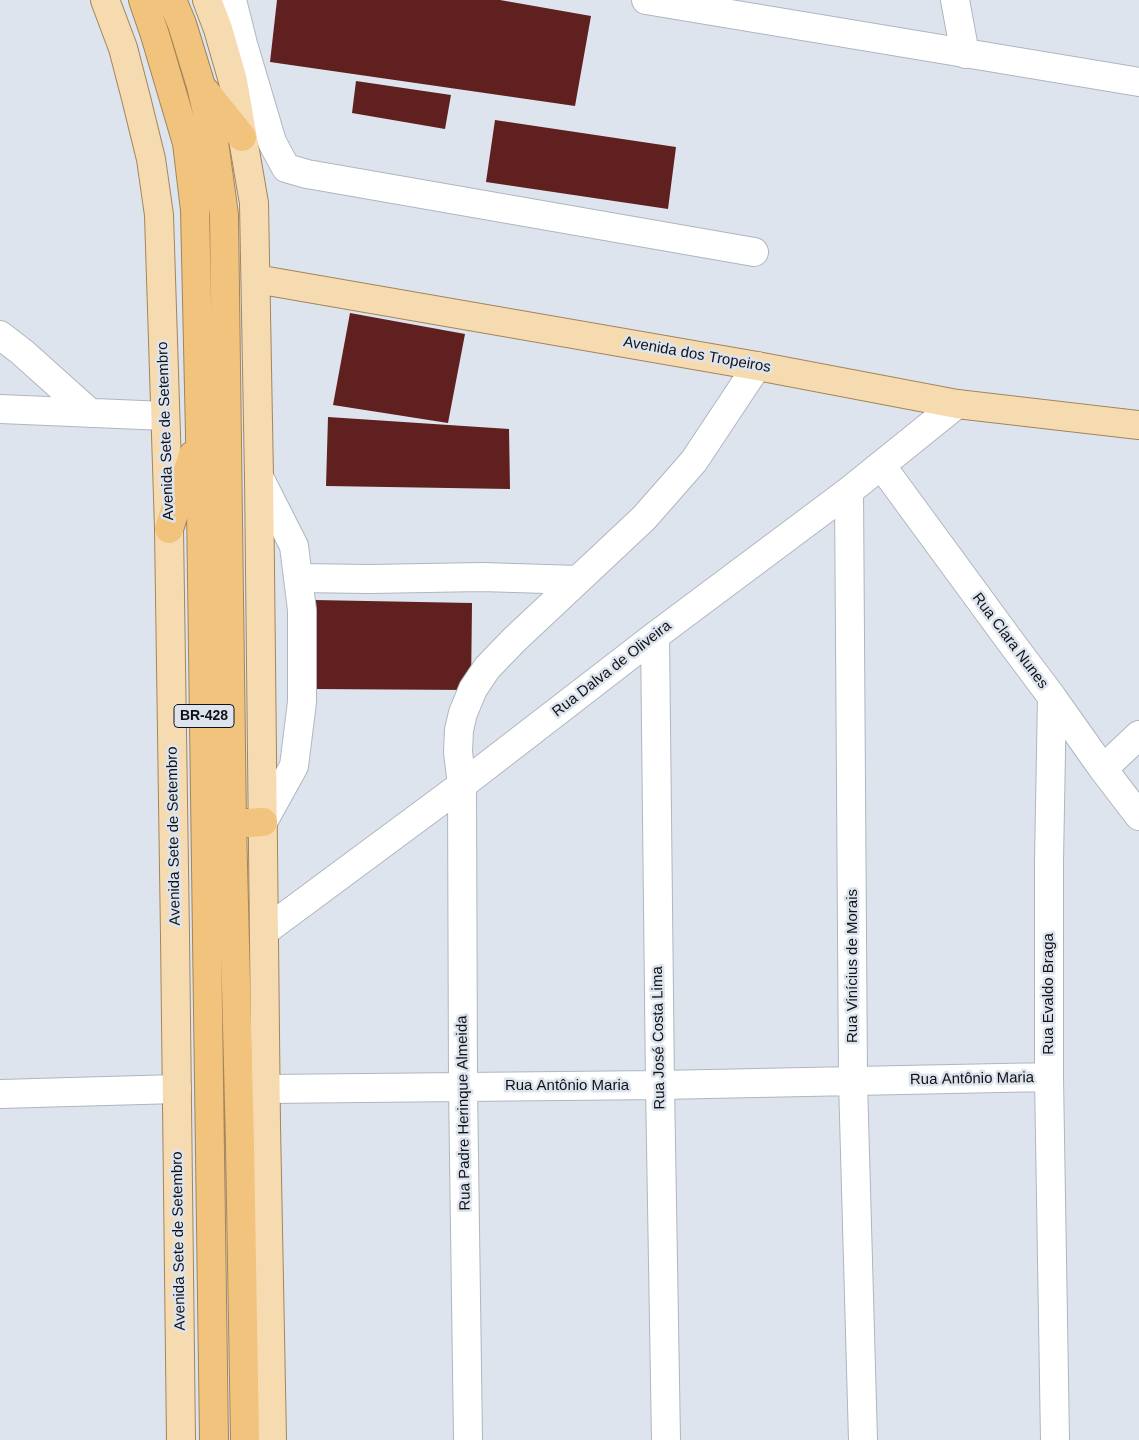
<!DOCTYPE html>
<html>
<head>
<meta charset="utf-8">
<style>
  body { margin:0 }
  canvas { display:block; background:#dde4ee }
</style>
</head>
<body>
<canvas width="1139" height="1440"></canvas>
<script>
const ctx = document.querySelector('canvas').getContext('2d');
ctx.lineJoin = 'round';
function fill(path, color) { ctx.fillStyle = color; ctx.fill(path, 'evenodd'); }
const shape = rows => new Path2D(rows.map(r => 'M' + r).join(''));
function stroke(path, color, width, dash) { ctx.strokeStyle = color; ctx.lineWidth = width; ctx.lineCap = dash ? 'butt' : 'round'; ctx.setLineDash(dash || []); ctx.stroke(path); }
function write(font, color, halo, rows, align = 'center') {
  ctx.font = font + ' Arial,sans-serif'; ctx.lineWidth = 5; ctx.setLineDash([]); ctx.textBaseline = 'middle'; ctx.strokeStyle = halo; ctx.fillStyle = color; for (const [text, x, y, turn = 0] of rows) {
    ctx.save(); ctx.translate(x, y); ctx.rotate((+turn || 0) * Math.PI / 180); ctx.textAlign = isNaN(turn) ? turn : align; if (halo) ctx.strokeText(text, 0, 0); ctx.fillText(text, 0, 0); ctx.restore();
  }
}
const building = shape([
  [277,0,500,0,591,16,575,106,270,62],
  [356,81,451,95,445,129,352,113],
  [495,120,676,147,668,209,486,182],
  [350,313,465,334,448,423,333,405],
  [328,417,509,429,510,489,326,486],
  [314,600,472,603,471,690,313,689]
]);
const minor = shape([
  [232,0,243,44,272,142,286,168,307,174,754,252],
  [646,0,1139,82],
  [955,0,965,54],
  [0,335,22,352,90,413],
  [0,409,165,416],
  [881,465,1010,641,1052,697,1103,769,1139,816],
  [259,477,294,546,302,610,302,702,294,766,263,822],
  [849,491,853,1081,863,1440],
  [298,578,370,579,482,577,578,580],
  [655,636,660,1085,666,1440],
  [1052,697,1049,861,1049,1077,1055,1440],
  [1103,769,1139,735],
  [265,931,462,785,655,636,849,491,957,404],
  [266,1089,660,1085,1049,1077],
  [0,1094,177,1089],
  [468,1440,463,1086,462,785,458,752,459,730,463,713,473,689,487,668,514,640,644,518,694,461,757,366]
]);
const major = shape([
  [105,0,123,48,136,98,151,159,159,215,169,529,175,936,181,1440],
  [207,0,218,29,233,81,254,203,259,477,266,1125,272,1440],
  [256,279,757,366,957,404,1139,425]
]);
const highway = shape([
  [143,0,155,35,187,143,195,210,200,435,214,1440],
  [172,0,182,24,201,86,214,142,224,215,232,824,240,1145,245,1440],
  [205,91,242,137],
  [169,529,193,455],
  [232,824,263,822]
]);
const shields = [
  [204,716,60]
];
const shieldNames = [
  ["BR-428",204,716]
];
const streetNames = [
  ["Avenida dos Tropeiros",697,355,10],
  ["Avenida Sete de Setembro",166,431,-92],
  ["Rua Clara Nunes",1010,641,53],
  ["Rua Dalva de Oliveira",612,669,-38],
  ["Avenida Sete de Setembro",174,836,-91],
  ["Rua Vinícius de Morais",853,966,-90],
  ["Rua Evaldo Braga",1049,994,-90],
  ["Rua José Costa Lima",659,1038,-91],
  ["Rua Antônio Maria",972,1079,-1],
  ["Rua Antônio Maria",567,1086],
  ["Rua Padre Herinque Almeida",464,1113,-91],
  ["Avenida Sete de Setembro",179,1241,-91]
];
fill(building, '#60201f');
stroke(minor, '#afb6bf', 30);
stroke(major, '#a38559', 30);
stroke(highway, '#a38559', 30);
stroke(minor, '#fff', 28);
stroke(major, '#f7dbb0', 28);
stroke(highway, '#f2c37c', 28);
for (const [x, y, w] of shields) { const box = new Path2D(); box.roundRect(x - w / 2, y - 11.5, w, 23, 4); ctx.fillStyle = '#dde4ee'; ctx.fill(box); stroke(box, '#111317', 1); }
write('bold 14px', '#111317', null, shieldNames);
write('15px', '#111317', '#dde4ee', streetNames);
</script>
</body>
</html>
